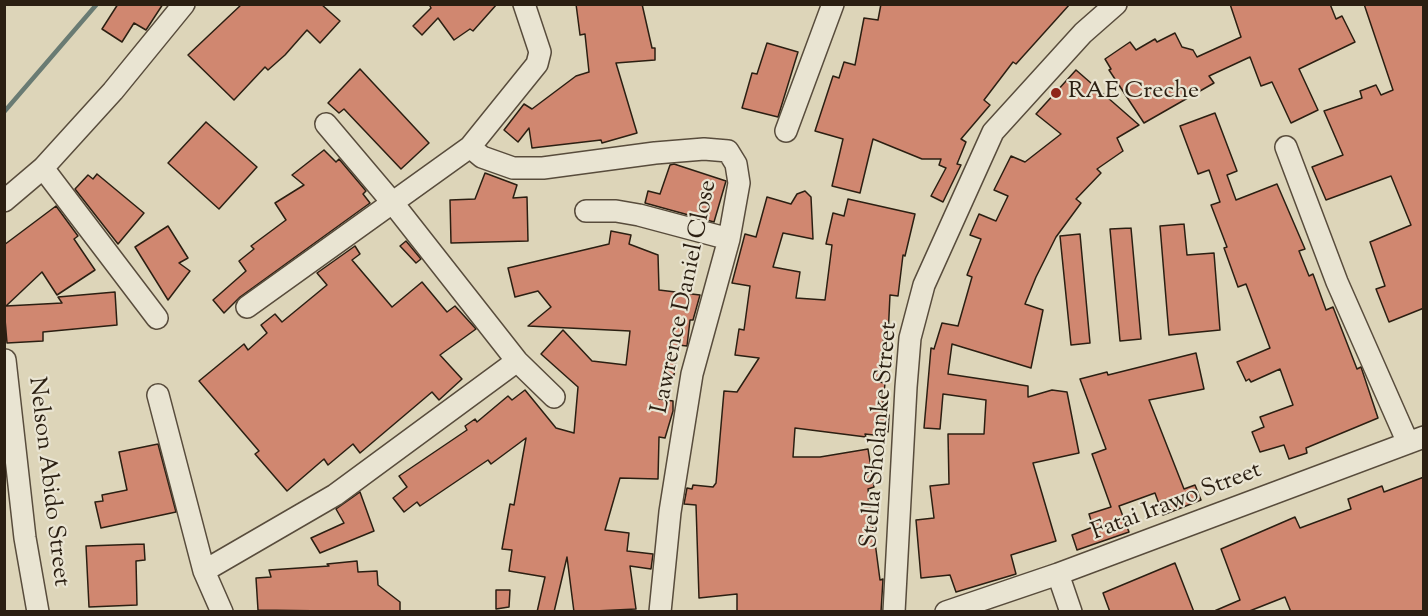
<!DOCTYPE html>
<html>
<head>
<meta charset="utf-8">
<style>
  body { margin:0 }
  #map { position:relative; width:1428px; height:616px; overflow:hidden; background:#ddd5b9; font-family:"Sorts Mill Goudy",serif }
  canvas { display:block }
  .frame { position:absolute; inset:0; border:6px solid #2b1f12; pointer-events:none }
</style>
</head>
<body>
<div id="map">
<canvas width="1428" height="616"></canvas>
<div class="frame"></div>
</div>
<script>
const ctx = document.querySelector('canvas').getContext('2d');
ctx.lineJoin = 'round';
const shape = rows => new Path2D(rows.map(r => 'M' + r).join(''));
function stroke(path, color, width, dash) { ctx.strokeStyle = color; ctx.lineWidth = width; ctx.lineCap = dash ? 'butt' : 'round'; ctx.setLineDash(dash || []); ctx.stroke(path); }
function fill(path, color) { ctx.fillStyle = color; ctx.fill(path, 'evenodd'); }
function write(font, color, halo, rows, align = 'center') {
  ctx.font = font + ' "Sorts Mill Goudy",serif'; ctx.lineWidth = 4.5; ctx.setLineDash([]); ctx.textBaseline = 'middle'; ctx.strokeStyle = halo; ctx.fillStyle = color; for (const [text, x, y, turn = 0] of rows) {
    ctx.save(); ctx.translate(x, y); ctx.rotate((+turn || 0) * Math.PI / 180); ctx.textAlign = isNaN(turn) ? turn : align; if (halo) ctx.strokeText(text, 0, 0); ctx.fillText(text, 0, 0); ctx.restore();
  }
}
const stream = shape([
  [4,112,97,4]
]);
const building = shape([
  [118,4,163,4,146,30,134,23,122,42,102,29,118,4],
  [242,4,321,4,340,21,320,43,307,30,285,55,268,70,265,67,234,100,188,55,242,4],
  [429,4,497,4,473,31,470,29,454,40,438,18,422,35,413,26,431,8,429,4],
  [576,4,642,4,652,48,655,48,655,60,616,63,637,133,602,143,601,140,532,148,529,128,518,142,504,130,524,104,532,109,576,76,589,72,585,34,580,35,576,4],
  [881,4,1070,4,1016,64,1013,62,984,100,990,105,961,139,966,142,957,164,961,165,943,202,931,196,946,168,939,165,941,159,922,159,873,139,860,193,832,186,843,139,815,131,833,76,839,78,844,62,855,65,864,18,878,20,881,4],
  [1230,4,1330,4,1336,19,1342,16,1355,42,1299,69,1318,110,1291,123,1272,82,1261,86,1250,57,1209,76,1214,83,1144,123,1109,70,1111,69,1105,59,1130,42,1136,50,1155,39,1157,42,1175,33,1182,47,1193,50,1197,57,1241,37,1230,4],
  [1364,4,1424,4,1424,308,1389,322,1376,289,1385,286,1370,242,1411,225,1391,176,1326,200,1312,167,1343,155,1324,111,1362,98,1360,91,1376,85,1381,95,1393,90,1364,4],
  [767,43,798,52,778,117,742,108,752,73,757,74,767,43],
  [360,69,429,143,401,169,344,109,339,113,328,103,360,69],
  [1076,70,1139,125,1117,138,1123,151,1097,169,1101,173,1076,199,1081,203,1056,237,1036,277,1025,304,1043,310,1031,368,952,344,948,374,1028,386,1028,397,1052,390,1067,392,1079,453,1033,463,1056,541,1011,555,1016,574,956,592,950,575,921,578,916,520,934,518,930,486,949,484,948,434,984,434,986,400,943,394,940,429,924,428,931,348,934,349,942,323,958,326,972,277,967,275,981,239,970,235,979,214,996,221,1008,196,994,190,1011,156,1025,162,1061,134,1036,114,1076,70],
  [1215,113,1237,171,1227,175,1236,200,1277,184,1305,249,1299,251,1309,276,1313,274,1326,310,1333,307,1357,369,1361,367,1378,418,1306,448,1307,453,1289,459,1284,445,1260,452,1252,432,1264,427,1260,417,1293,405,1280,369,1251,382,1249,379,1246,381,1237,362,1270,348,1246,284,1238,287,1224,248,1227,247,1211,205,1220,202,1209,170,1198,174,1180,126,1215,113],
  [206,122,257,167,219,209,168,163,206,122],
  [324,150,336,162,339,159,366,191,363,194,370,203,240,297,224,313,213,300,246,271,239,261,254,249,251,246,286,220,275,203,304,185,292,175,324,150],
  [674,164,726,181,714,222,645,203,648,191,660,194,670,165,674,164],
  [485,173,517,185,513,198,527,197,528,241,451,243,450,200,475,199,485,173],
  [97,174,144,213,118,244,75,189,88,175,93,179,97,174],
  [805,191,811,197,813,239,783,233,773,267,800,272,796,298,825,300,832,245,826,244,833,213,844,216,848,199,915,214,905,256,903,255,898,296,890,295,888,336,884,336,879,382,885,383,882,414,889,415,888,432,874,430,874,435,865,434,866,437,795,428,793,457,820,457,868,449,874,487,868,489,880,580,883,579,881,612,737,612,737,594,699,598,696,505,684,504,687,488,692,489,693,485,713,487,716,483,724,391,737,392,759,358,735,355,739,329,744,330,750,286,732,283,745,234,756,237,767,197,791,204,797,194,805,191],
  [56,206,78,236,74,239,95,270,57,295,42,272,6,306,62,303,58,297,115,292,117,325,43,332,43,341,7,343,4,307,4,245,56,206],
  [1184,224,1187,255,1214,253,1220,330,1169,335,1160,226,1184,224],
  [168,226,188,258,179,263,190,271,168,300,135,247,168,226],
  [1131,228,1141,339,1120,341,1110,229,1131,228],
  [611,231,631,235,629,244,658,255,659,290,700,295,693,320,690,320,687,346,678,345,674,375,663,374,659,399,673,401,673,411,665,438,659,437,658,479,620,478,605,530,629,533,627,551,653,554,651,569,630,566,636,609,574,612,567,557,554,612,537,612,545,577,509,571,512,550,502,549,510,504,514,505,526,438,491,464,488,460,420,506,417,502,404,512,393,498,407,487,399,476,467,430,465,426,475,419,477,422,508,396,512,400,525,390,556,428,574,433,578,387,541,354,563,330,592,361,626,365,630,331,528,326,551,307,538,291,515,297,508,268,609,244,611,231],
  [1080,234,1090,343,1071,345,1060,236,1080,234],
  [406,241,421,259,416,263,400,246,406,241],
  [355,246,360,254,352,260,392,307,422,282,447,312,455,306,476,329,440,355,462,379,439,400,432,392,360,453,353,444,328,465,324,459,287,491,255,454,259,451,199,381,244,344,248,350,267,333,261,325,275,314,282,322,327,285,317,273,355,246],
  [1196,353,1204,389,1149,400,1184,489,1195,485,1201,500,1163,515,1155,493,1119,506,1129,532,1077,550,1072,535,1093,527,1089,514,1111,507,1092,454,1106,449,1080,379,1107,372,1108,375,1196,353],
  [158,444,176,512,101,528,95,502,103,501,102,495,127,490,119,452,158,444],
  [1424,477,1424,612,1291,612,1285,597,1247,612,1212,612,1240,600,1221,549,1295,517,1300,528,1351,509,1348,499,1382,486,1384,492,1424,477],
  [360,492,374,531,320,553,311,538,344,523,336,509,360,492],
  [144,544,145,560,136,561,137,605,89,607,86,546,144,544],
  [357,561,358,572,377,571,378,585,400,602,400,612,258,610,256,578,271,577,269,570,329,566,327,564,357,561],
  [1175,563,1194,612,1110,612,1103,593,1175,563],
  [496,590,510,590,509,607,496,609,496,590]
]);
const minor = shape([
  [326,124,392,202,517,361,554,397],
  [786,131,833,4],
  [470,147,482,157,513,168,543,168,655,153,704,149,728,151,736,164,739,183,729,239,692,374,670,512,660,612],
  [1286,147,1337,282,1408,443],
  [43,168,157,318],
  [4,201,43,168,113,91,184,4],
  [586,211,616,211,639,215,729,239],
  [247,307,470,147,537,64,540,52,524,4],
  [5,360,25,538,38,612],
  [158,395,204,571,222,612],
  [204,571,335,495,517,361],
  [1058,574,1071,612],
  [894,612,906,387,910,338,924,285,993,132,1083,33,1116,4],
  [946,612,1058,574,1424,437]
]);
const markers = [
  [1056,93,6,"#8f2418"]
];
const poiNames = [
  ["RAE Creche",1068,93]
];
const streetNames = [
  ["Lawrence Daniel Close",686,297,-78],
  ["Stella Sholanke Street",881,435,-85],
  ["Nelson Abido Street",47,482,83],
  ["Fatai Irawo Street",1177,503,-21]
];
stroke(stream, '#697b73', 4.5);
fill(building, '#d08770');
stroke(building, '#2b1f12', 1.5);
stroke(minor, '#584c3c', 24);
stroke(minor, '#e9e4d2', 21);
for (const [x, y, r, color] of markers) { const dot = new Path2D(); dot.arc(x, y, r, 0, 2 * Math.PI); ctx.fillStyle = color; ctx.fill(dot); stroke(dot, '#e9e4d2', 2); }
write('24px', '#2b1f12', '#e9e4d2', poiNames, 'left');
write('24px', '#2b1f12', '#e9e4d2', streetNames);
</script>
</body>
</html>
